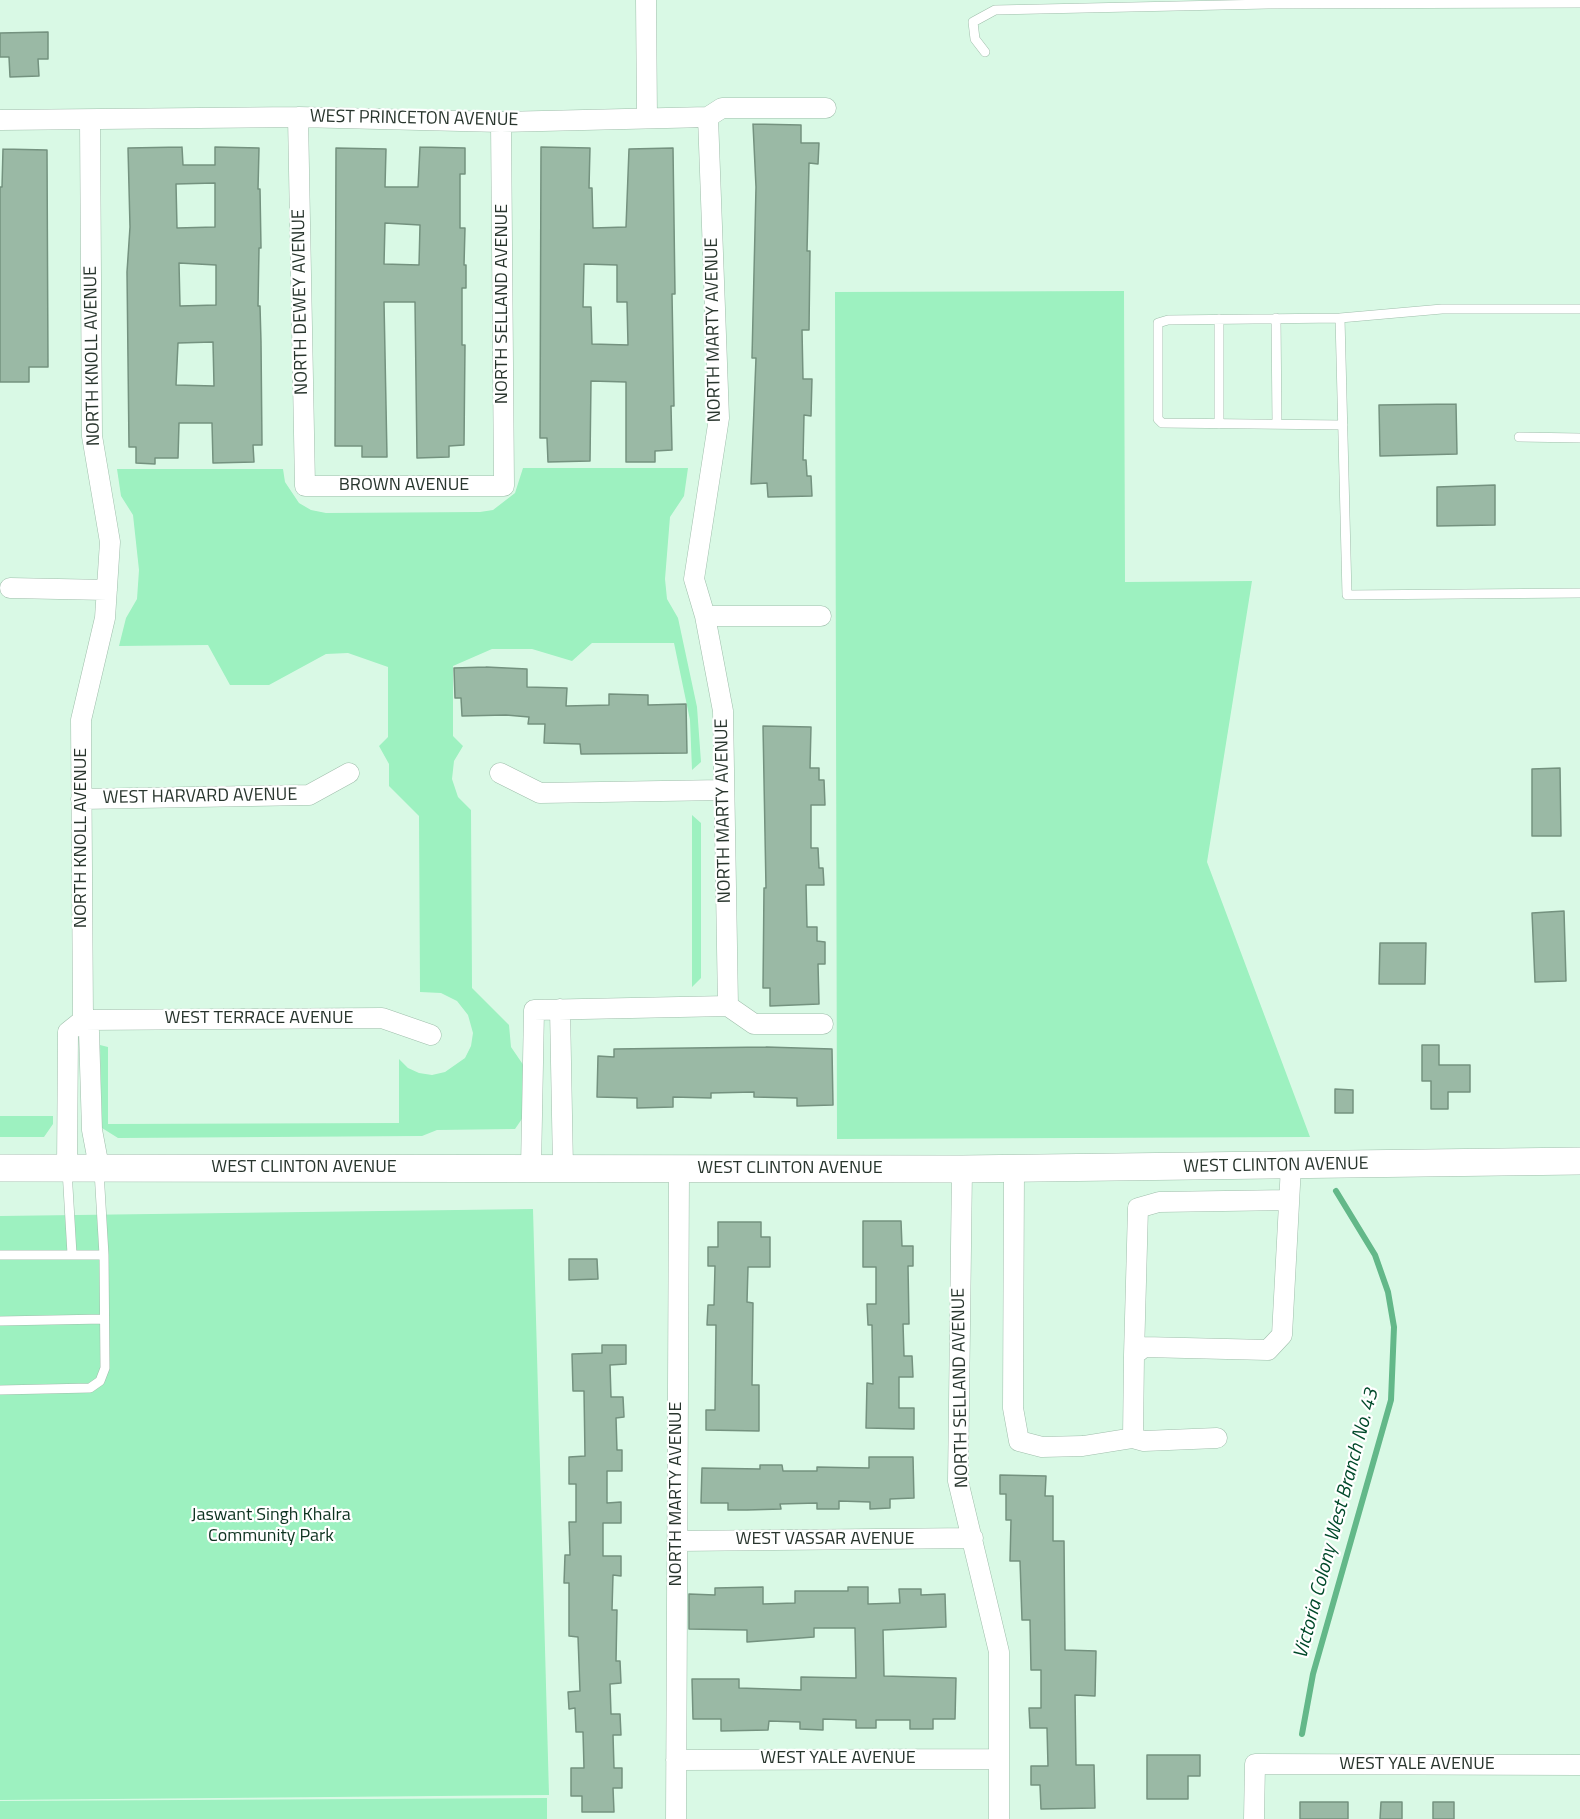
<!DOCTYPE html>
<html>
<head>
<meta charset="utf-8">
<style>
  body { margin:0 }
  canvas { display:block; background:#d9f9e5 }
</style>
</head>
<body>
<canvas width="1580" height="1819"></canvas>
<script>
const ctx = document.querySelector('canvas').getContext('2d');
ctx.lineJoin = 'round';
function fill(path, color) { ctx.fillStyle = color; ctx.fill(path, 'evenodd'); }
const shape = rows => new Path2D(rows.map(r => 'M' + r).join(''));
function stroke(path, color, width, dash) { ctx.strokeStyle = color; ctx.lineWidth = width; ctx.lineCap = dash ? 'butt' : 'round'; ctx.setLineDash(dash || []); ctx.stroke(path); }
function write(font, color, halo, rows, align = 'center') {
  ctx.font = font + ' "Titillium Web",sans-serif'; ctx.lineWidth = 4.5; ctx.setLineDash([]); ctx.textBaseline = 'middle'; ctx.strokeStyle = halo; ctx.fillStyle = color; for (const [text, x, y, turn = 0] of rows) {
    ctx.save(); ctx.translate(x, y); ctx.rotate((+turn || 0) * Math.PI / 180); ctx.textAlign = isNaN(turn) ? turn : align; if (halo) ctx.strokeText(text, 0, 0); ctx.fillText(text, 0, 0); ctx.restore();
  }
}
const green = shape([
  [1124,291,1125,582,1252,581,1207,862,1310,1137,837,1139,835,292],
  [523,468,688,468,684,496,670,517,665,579,667,599,678,618,697,707,701,762,692,770,690,720,674,643,592,643,572,661,532,649,492,649,453,666,453,736,463,746,454,761,452,779,458,797,471,810,472,988,509,1025,511,1047,524,1066,526,1113,515,1129,437,1130,422,1136,118,1138,102,1128,100,1045,108,1047,108,1124,399,1123,399,1059,408,1068,419,1073,432,1075,445,1072,465,1058,471,1046,473,1033,468,1015,457,1001,441,993,420,992,419,816,389,786,389,764,379,746,388,737,388,667,348,653,326,654,269,685,230,685,208,645,119,646,126,618,137,599,139,570,133,515,121,496,117,469,283,469,285,482,299,503,311,510,326,513,480,512,493,510,515,493],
  [692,815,701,823,701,978,692,987],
  [0,1116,53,1116,53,1124,44,1137,0,1137],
  [533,1209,549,1795,0,1800,0,1216],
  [547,1798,547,1819,0,1819,0,1801]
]);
const stream = shape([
  [1302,1734,1313,1674,1391,1400,1394,1327,1388,1292,1375,1255,1336,1191]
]);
const building = shape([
  [48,32,48,59,38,59,39,76,10,77,9,57,0,57,0,33,48,32],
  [753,124,801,125,801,143,819,143,818,164,809,163,807,251,810,251,809,330,802,330,803,379,812,379,811,416,804,415,803,460,806,460,807,476,811,476,812,496,768,497,767,483,751,484,756,358,752,358,756,187,753,124],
  [182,147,183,165,215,165,215,147,259,148,258,189,260,189,261,248,259,248,258,306,260,306,261,342,262,445,253,445,254,462,213,463,212,423,179,423,178,458,155,458,155,464,136,463,136,447,129,447,127,272,130,227,128,148,182,147],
  [215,183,215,227,177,228,176,184,215,183],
  [179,263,216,265,216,305,180,306,179,263],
  [213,342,214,386,176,385,178,343,213,342],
  [420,147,465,148,465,174,460,174,460,228,465,228,464,265,466,265,466,288,462,288,462,345,465,345,464,445,449,446,449,457,417,458,415,302,384,302,387,457,362,457,362,446,335,446,336,148,386,149,385,187,418,187,420,147],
  [385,223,420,225,419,265,384,264,385,223],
  [541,147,590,148,589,188,592,188,593,228,626,227,629,149,673,148,675,294,672,294,674,406,671,406,672,450,655,451,655,462,626,462,626,382,591,381,590,461,548,462,547,438,540,438,541,147],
  [584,264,617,265,617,302,627,302,628,345,592,344,591,307,583,307,584,264],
  [3,149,47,150,48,367,29,367,29,382,0,382,0,187,2,187,3,149],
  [1456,404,1457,454,1380,456,1379,405,1456,404],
  [1495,485,1495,525,1437,526,1437,487,1495,485],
  [486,667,527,669,527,687,567,688,566,706,609,705,609,694,648,695,648,705,686,704,687,753,581,754,580,744,544,743,545,724,528,724,529,717,506,715,462,716,461,698,455,698,454,668,486,667],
  [763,726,811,727,810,768,819,768,819,780,824,780,825,805,811,805,811,848,818,848,819,868,823,868,824,885,806,885,807,927,817,927,817,941,825,942,825,964,818,964,819,1004,770,1006,770,988,763,988,764,888,766,888,763,726],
  [1560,768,1561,836,1532,836,1532,769,1560,768],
  [1564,911,1566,981,1535,982,1532,913,1564,911],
  [1380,943,1426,943,1425,984,1379,984,1380,943],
  [1422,1045,1439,1045,1439,1065,1470,1065,1470,1092,1448,1092,1448,1109,1431,1109,1431,1081,1422,1081,1422,1045],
  [766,1047,832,1049,833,1105,797,1106,797,1098,754,1097,754,1092,711,1093,711,1098,673,1097,673,1107,637,1108,637,1098,597,1097,598,1056,614,1057,614,1049,766,1047],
  [1335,1089,1353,1090,1353,1113,1335,1113,1335,1089],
  [863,1221,901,1221,902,1246,913,1246,913,1266,908,1266,909,1324,903,1324,904,1356,912,1356,913,1377,899,1377,899,1408,914,1408,914,1429,866,1428,867,1383,873,1384,872,1325,868,1325,867,1304,876,1304,876,1267,863,1267,863,1221],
  [718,1222,761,1222,761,1237,770,1237,770,1267,748,1267,747,1302,753,1303,752,1385,759,1385,759,1431,706,1430,706,1410,715,1410,716,1325,707,1325,708,1305,714,1305,715,1266,708,1266,708,1247,718,1247,718,1222],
  [569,1259,597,1259,598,1279,569,1280,569,1259],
  [602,1345,626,1345,626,1364,610,1365,611,1397,623,1397,624,1417,616,1418,617,1450,622,1450,622,1471,607,1471,607,1503,621,1502,621,1523,603,1523,603,1556,621,1556,621,1576,613,1575,612,1610,617,1610,616,1661,620,1661,621,1683,610,1684,611,1714,620,1714,621,1735,613,1735,614,1768,622,1768,622,1788,613,1788,614,1812,582,1812,582,1796,571,1796,571,1768,584,1768,583,1732,576,1732,575,1708,569,1709,568,1692,580,1691,578,1637,569,1636,569,1583,564,1583,565,1555,570,1555,569,1522,576,1522,576,1484,569,1484,569,1457,585,1456,584,1391,573,1391,572,1354,602,1353,602,1345],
  [869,1457,913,1457,914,1498,890,1499,890,1508,870,1509,870,1502,839,1501,839,1509,817,1509,817,1503,780,1504,781,1509,747,1510,728,1510,728,1503,701,1503,702,1468,760,1469,760,1465,782,1465,783,1471,817,1471,817,1467,869,1468,869,1457],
  [1000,1475,1046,1476,1045,1496,1053,1496,1053,1541,1064,1541,1065,1650,1096,1651,1095,1696,1075,1695,1076,1765,1094,1765,1095,1808,1041,1809,1040,1785,1031,1785,1031,1766,1048,1766,1047,1728,1030,1728,1029,1708,1041,1708,1041,1670,1031,1670,1030,1620,1022,1620,1020,1561,1010,1561,1011,1520,1006,1520,1006,1494,1000,1494,1000,1475],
  [763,1587,763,1604,795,1603,795,1591,848,1591,848,1587,868,1587,868,1604,900,1603,899,1589,921,1589,921,1595,945,1594,946,1627,883,1630,884,1676,956,1678,955,1719,933,1719,933,1729,910,1729,910,1720,876,1720,876,1728,856,1728,856,1720,823,1719,823,1730,800,1729,800,1722,769,1721,768,1730,721,1731,721,1719,693,1719,692,1679,739,1679,739,1688,801,1690,801,1677,856,1678,855,1628,814,1628,814,1637,747,1642,747,1630,689,1629,689,1594,715,1595,715,1588,763,1587],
  [1147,1755,1200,1755,1200,1776,1188,1776,1188,1799,1147,1799,1147,1755],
  [1300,1802,1348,1802,1348,1819,1300,1819,1300,1802],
  [1381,1802,1402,1802,1402,1819,1380,1819,1381,1802],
  [1433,1802,1454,1802,1454,1819,1433,1819,1433,1802]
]);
const lane = shape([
  [985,52,975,39,973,22,995,10,1268,4,1580,3],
  [1580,309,1442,309,1340,318,1347,595,1580,593],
  [1276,318,1277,424],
  [1340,318,1168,320,1158,323,1158,419,1162,423,1343,425],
  [1219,319,1219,424],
  [1519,437,1580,438],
  [67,1170,72,1254],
  [99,1171,104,1255],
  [0,1255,104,1255,105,1368,100,1381,90,1388,0,1390],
  [0,1321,104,1319]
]);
const street = shape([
  [646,0,647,117],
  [298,117,305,486,504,486,501,122],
  [708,117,719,418,694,579,705,616,723,711,728,1006],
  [0,120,298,117,501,122,708,117,722,108,826,108],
  [90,120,92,436,110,542,105,618,81,720,83,1020,89,1032,92,1130,99,1167],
  [10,588,107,590],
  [705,616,821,616],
  [500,773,540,793,723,790],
  [81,799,309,795,349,773],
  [560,1009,563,1168],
  [83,1020,382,1018,431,1035],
  [67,1168,68,1032,83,1020],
  [531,1168,534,1010,728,1006,754,1024,823,1024],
  [962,1169,958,1481,999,1652,999,1819],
  [1014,1169,1013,1408,1019,1441,1042,1447,1083,1446,1133,1438],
  [1134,1355,1138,1208,1159,1202,1289,1200],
  [1217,1438,1144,1441,1133,1438,1134,1355,1144,1347,1268,1350,1282,1335,1291,1166],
  [677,1541,973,1538],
  [676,1760,999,1759],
  [676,1819,679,1170],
  [1254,1819,1255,1764,1580,1765]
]);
const secondary = shape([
  [0,1168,962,1169,1580,1161]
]);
const streetNames = [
  ["WEST PRINCETON AVENUE",414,119,1],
  ["NORTH DEWEY AVENUE",301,302,-91],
  ["NORTH SELLAND AVENUE",503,304,-90],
  ["NORTH MARTY AVENUE",714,330,-91],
  ["NORTH KNOLL AVENUE",93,356,-91],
  ["BROWN AVENUE",404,486],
  ["WEST HARVARD AVENUE",200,797,-1],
  ["NORTH MARTY AVENUE",724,811,-91],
  ["NORTH KNOLL AVENUE",82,838,-90],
  ["WEST TERRACE AVENUE",259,1019],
  ["WEST CLINTON AVENUE",1276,1166,-1],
  ["WEST CLINTON AVENUE",304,1168],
  ["WEST CLINTON AVENUE",790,1169],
  ["NORTH SELLAND AVENUE",961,1388,-91],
  ["NORTH MARTY AVENUE",677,1494,-90],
  ["WEST VASSAR AVENUE",825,1540],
  ["WEST YALE AVENUE",838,1759],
  ["WEST YALE AVENUE",1417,1765]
];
const parkNames = [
  ["Jaswant Singh Khalra",271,1516],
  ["Community Park",271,1537]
];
const waterNames = [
  ["Victoria Colony West Branch No. 43",1337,1524,-75]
];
fill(green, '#9df1c0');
stroke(stream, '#63b889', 6);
fill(building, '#9ab9a5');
stroke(building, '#74927f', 1.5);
stroke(lane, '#9fbeab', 10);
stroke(street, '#9fbeab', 21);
stroke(secondary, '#9fbeab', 28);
stroke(lane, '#fff', 9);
stroke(street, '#fff', 20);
stroke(secondary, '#fff', 27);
write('18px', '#28352d', '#fff', streetNames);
write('18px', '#0c321f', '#fff', parkNames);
write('italic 20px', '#00492a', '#fff', waterNames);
</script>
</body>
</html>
